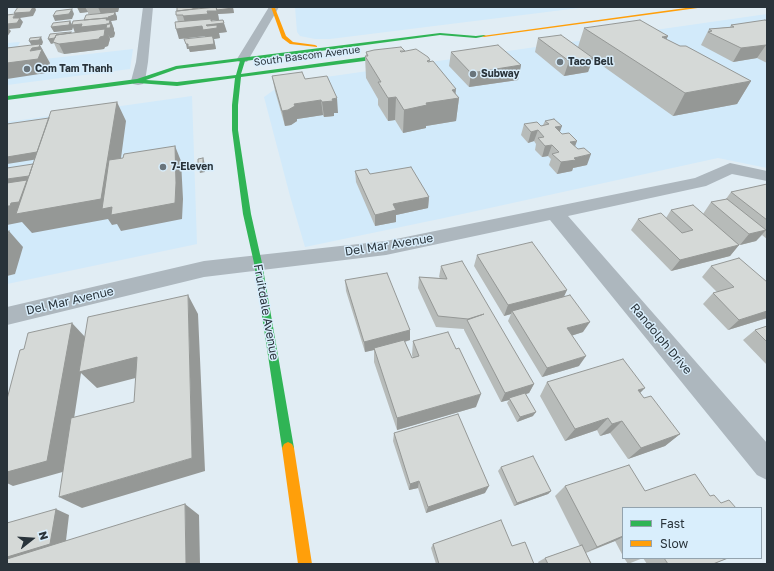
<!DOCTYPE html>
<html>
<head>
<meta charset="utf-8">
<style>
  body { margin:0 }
  #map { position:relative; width:774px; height:571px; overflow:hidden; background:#e1edf4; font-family:"Golos Text",sans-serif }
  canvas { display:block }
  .frame { position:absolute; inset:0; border:8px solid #29333a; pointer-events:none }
  .legend { position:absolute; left:622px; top:507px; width:140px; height:52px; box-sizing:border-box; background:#d9eefc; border:1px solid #93a3ae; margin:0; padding:5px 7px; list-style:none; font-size:12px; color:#29333a }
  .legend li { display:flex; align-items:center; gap:8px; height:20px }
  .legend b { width:20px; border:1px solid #93a3ae }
  .north { position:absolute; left:12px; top:519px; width:40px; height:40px; -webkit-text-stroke:3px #d9eefc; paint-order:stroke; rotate:73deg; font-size:11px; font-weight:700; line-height:16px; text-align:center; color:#29333a }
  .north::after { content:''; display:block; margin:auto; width:14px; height:18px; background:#29333a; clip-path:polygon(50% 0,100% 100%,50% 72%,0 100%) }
</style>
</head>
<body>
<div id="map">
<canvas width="774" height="571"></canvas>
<div class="frame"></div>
<ul class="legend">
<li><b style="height:5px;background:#30b455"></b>Fast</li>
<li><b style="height:5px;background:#ff9f0a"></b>Slow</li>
</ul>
<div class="north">N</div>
</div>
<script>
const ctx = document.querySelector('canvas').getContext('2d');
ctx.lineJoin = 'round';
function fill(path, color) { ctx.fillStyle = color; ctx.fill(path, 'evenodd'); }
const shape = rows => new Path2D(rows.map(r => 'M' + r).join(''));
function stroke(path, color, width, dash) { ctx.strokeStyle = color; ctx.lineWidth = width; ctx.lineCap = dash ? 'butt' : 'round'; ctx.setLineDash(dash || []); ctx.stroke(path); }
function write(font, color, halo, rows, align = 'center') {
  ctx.font = font + ' "Golos Text",sans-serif'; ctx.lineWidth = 3; ctx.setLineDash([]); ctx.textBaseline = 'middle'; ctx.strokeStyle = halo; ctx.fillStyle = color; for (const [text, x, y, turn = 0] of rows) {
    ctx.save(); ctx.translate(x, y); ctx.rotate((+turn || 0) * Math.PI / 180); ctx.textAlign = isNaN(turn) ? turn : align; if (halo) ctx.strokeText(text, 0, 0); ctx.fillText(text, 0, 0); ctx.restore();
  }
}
const built = shape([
  [295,7,587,7,330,39,315,39,300,36,297,32],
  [767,14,767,168,718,158,444,218,305,247,290,196,264,97,284,83],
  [20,42,9,63,133,49,130,69,7,85,7,43],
  [192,96,197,244,7,284,7,122]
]);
const street = shape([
  [143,7,153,7,148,62,145,81,143,84,138,85,133,84,131,81,136,62,143,7],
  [269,7,279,7,247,62,239,62,237,59,269,7],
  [730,163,767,171,767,181,732,174,706,186,568,216,767,443,767,480,757,475,550,220,386,255,204,277,7,325,7,307,204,261,386,241,695,178,730,163]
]);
const fast = shape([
  [440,33,476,36,484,35,486,36,476,38,440,35,245,61,241,74,395,53,398,55,395,57,241,77,238,105,238,130,251,214,262,263,294,448,292,452,288,454,284,452,282,448,254,263,243,214,232,130,232,105,235,78,177,86,138,83,7,100,7,96,137,79,176,66,440,33],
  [240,61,236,75,177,82,146,80,177,69,240,61]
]);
const slow = shape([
  [271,7,275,8,286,36,293,42,315,45,317,46,317,47,290,44,282,38,271,7],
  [693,7,705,7,484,37,482,36,693,7],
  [288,442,292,444,294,448,312,564,298,564,282,448,284,444,288,442]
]);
const wall = shape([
  [77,7,119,7,119,8,118,12,115,12,117,17,117,20,111,21,114,29,114,31,115,33,114,37,110,38,108,34,110,39,108,46,105,47,104,49,64,54,58,52,54,43,51,44,72,33,75,33,73,27,72,30,54,32,51,27,70,21,72,24,84,20,96,14,88,14,88,12,80,13],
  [233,7,234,13,218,14,219,20,212,20,227,32,219,33,220,38,214,39,216,49,190,52,189,49,187,49,205,37,205,36,179,39,178,22,176,15,199,9],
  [767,21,767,63,757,58,733,62,701,45,709,29,730,27,731,25],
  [584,28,668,36,666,39,680,46,751,81,737,104,673,116,593,59,588,72,564,76,535,52,538,38,578,47],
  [366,52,405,52,430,60,430,62,459,98,456,121,426,126,426,128,403,133,395,120,388,121,378,105,378,99,366,78,365,56,366,56],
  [451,52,521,65,518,80,469,87,449,66],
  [272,76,305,79,338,113,334,113,334,116,324,117,323,115,297,119,297,121,291,125,285,126,275,91],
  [545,121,560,132,575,146,587,165,573,168,572,171,557,174,549,165,551,159,548,156,542,157,535,150,536,144,534,141,528,143,521,135,524,124,541,126,543,125],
  [355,171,370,174,429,197,428,208,396,215,396,222,375,226,356,182],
  [767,184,767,239,762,235,756,241,740,245,739,245,730,256,671,271,631,230,638,219,666,218,671,210,703,214,711,202,726,199,731,192],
  [477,255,567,290,563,297,583,332,571,336,579,366,542,377,508,321,511,314,504,316,474,266],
  [441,266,534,384,529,393,526,394,533,416,517,422,507,403,509,400,501,402,464,330,464,329,436,327,418,288,419,277,440,278,439,277],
  [711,266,767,318,728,330,703,304,713,293,717,292,702,277],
  [345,280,410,330,410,340,405,342,412,358,413,358,412,355,413,341,476,407,397,430,374,362,374,350,365,352,346,291],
  [767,326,767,365,743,340,755,330],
  [547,382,644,398,680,434,665,446,628,459,610,433,600,436,597,430,565,441,540,396],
  [394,433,485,493,426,513,418,488,409,490,393,441],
  [501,467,551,491,548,494,514,506,498,471],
  [565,486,645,491,710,496,721,503,623,508,623,556,615,541,586,553,592,564,539,564,538,562,545,558,580,546,555,496],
  [433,544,512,546,534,564,436,564,431,548],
  [624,558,728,558,713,564,647,564,643,558,628,564]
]);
const shadedWall = shape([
  [33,7,35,7,36,10,33,16,20,18,23,22,20,28,9,29,11,31,7,37,7,24,13,18,15,15,14,13],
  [77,7,85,7,88,12,80,13],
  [98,7,119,7,119,8,118,12,115,12,117,17,117,20,111,21,114,29,114,31,115,33,114,37,110,38,108,34,110,39,108,46,105,47,104,49,64,54,59,44,76,35,73,27,72,30,54,32,51,27,70,21,72,25,101,14],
  [193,7,198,7,199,10,183,15],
  [233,8,234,13,218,14,219,20,212,20,213,24,223,20,227,32,219,33,220,38,214,39,216,49,190,52,189,49,187,49,186,44,206,40,205,36,179,39,176,29,206,25,186,26,183,16,215,10],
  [72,9,74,14,72,19,55,21,53,16],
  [71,32,74,36,53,42,54,43,51,44,48,39],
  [668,36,658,57,662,37],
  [41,37,43,42,42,45,40,45,50,63,46,73,7,79,7,49,30,51,32,46,29,41],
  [766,45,757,58,733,62,741,48],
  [593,58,588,72,564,76,569,61],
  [521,65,518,80,469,87,471,73],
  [751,81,737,104,673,116,685,93],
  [456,89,455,99,459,98,456,121,426,126,426,128,403,133,404,110,426,103,452,90],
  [396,97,395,120,388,121,388,98],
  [337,98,338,113,334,113,334,116,324,117,322,102,332,99],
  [321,100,323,115,297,119,297,121,291,125,285,126,282,111,294,104],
  [117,102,126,121,114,210,175,146,181,161,183,199,182,219,121,231,117,224,112,225,108,219,32,233,22,222,7,225,7,179,36,174],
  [56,123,45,158,7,164,7,157],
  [562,126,558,137,555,127],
  [538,130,534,141,528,143,531,132],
  [577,141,573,152,570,142],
  [552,145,548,156,542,157,545,146],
  [591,154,587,165,573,168,572,171,557,174,561,162,574,158],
  [203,158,205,164,205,172,200,173,198,167],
  [429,197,428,208,396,215,396,222,375,226,375,215,393,204],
  [766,230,756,241,740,245,749,234],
  [9,231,23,247,15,274,7,276,7,237],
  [739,245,730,256,671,271,680,260],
  [567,290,562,301,512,311,511,314,504,316,508,305],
  [188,295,198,314,205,471,82,508,59,497,192,458],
  [767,311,767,318,728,330,739,320],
  [590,322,583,332,561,339,567,328],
  [72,323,86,338,137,357,151,374,97,388,81,373,66,471,13,486,7,483,7,472],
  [410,330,410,340,374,350,374,348,374,350,365,352,364,342],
  [586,356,579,366,542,377,547,368],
  [534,384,529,393,510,399,509,398,509,400,501,402,505,393],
  [645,388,632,401,638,390],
  [481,394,476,407,397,430,397,418],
  [536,412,533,416,517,422,520,417],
  [608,418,597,430,565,441,575,429],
  [622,421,610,433,600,436,612,424],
  [680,434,665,446,628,459,641,448],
  [419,481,418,488,409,490,410,484],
  [489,486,485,493,426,513,428,507],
  [551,491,548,494,514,506,517,503],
  [185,504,199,515,200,564,186,564],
  [56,509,69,515,65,549,7,564,7,557],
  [623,536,623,537,615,541,584,553,597,547]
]);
const building = shape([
  [18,7,33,7,30,12,14,13,18,7],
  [177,7,193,7,193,9,178,11,177,11,177,7],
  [216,7,217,11,207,11,208,14,183,16,183,15,176,15,176,11,216,7],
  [216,7,233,7,233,8,217,10,216,7],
  [72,9,69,14,53,16,56,11,72,9],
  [115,12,114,15,108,17,108,18,107,19,107,18,84,20,86,15,115,12],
  [15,14,13,18,20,18,17,23,7,24,7,15,15,14],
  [107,18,106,20,110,20,109,24,81,27,82,24,72,25,73,21,107,18],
  [211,19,211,21,223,20,224,23,206,25,207,26,217,25,217,28,203,30,202,26,176,29,175,22,211,19],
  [640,20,668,36,662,37,680,46,686,46,751,81,685,93,584,28,640,20],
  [765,20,767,21,767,45,766,45,741,48,708,32,712,31,709,29,734,27,731,25,765,20],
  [70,21,69,25,51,27,53,23,70,21],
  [107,24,111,24,110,28,106,28,107,24],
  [105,29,104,36,100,37,99,39,59,44,53,42,56,35,105,29],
  [71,32,70,33,56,35,55,38,48,39,50,34,71,32],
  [561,35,593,58,569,61,538,38,561,35],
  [212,36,213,38,214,44,188,47,188,44,186,44,184,39,212,36],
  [41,37,39,40,29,41,30,38,41,37],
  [40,44,39,47,32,48,30,51,42,49,38,59,7,63,7,48,40,44],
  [498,45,521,65,471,73,451,52,498,45],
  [401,47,405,51,400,51,401,52,416,49,428,57,430,60,427,61,428,62,433,61,456,89,452,90,459,98,426,103,427,105,404,110,396,97,388,98,378,82,381,82,365,56,368,56,366,52,374,50,401,47],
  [302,72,305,79,327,76,337,98,332,99,333,101,322,102,321,100,294,104,295,106,288,110,282,111,272,76,302,72],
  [117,102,101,199,16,214,51,111,117,102],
  [49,118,37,152,7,157,7,124,49,118],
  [554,119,562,126,555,127,562,134,569,133,577,141,570,142,578,149,584,148,591,154,574,158,576,160,561,162,552,154,559,152,552,145,545,146,538,138,544,137,538,130,531,132,524,124,537,122,541,126,549,124,545,121,554,119],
  [175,146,176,183,175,203,111,215,112,207,102,209,109,160,123,158,124,154,175,146],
  [203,158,203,166,198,167,198,159,203,158],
  [33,164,29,176,7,179,7,168,33,164],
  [411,167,429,197,393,204,396,210,375,215,355,171,367,169,370,174,411,167],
  [27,180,19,202,11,203,10,206,7,206,7,183,27,180],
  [767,184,767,220,731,192,767,184],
  [727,199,766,230,749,234,711,202,727,199],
  [693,205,739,245,680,260,638,219,661,213,682,233,693,230,671,210,693,205],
  [9,231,7,237,7,232,9,231],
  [532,242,567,290,508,305,477,255,532,242],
  [739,258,767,282,767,311,739,320,713,293,734,287,711,266,739,258],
  [462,261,534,384,505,393,467,320,484,314,468,319,438,316,419,277,447,279,441,266,462,261],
  [387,273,410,330,364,342,345,280,387,273],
  [188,295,192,458,59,497,71,418,134,402,137,357,79,372,88,317,188,295],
  [570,295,590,322,567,328,586,356,547,368,512,311,570,295],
  [72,323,47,461,7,472,7,399,20,350,24,349,28,333,72,323],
  [767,326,767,342,755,330,767,326],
  [448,332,456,349,459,348,481,394,397,418,374,348,404,340,412,358,419,356,413,341,448,332],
  [623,359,645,388,638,390,644,398,651,396,680,434,641,448,622,421,612,424,608,418,575,429,547,382,623,359],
  [525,393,536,412,520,417,509,398,525,393],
  [458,414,489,486,428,507,419,481,410,484,394,433,458,414],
  [533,456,551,491,517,503,501,467,533,456],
  [629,465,645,491,695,474,710,496,714,495,721,503,729,500,736,508,623,508,623,536,597,547,565,486,629,465],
  [185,504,186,564,7,564,7,559,185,504],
  [56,509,50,544,7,557,7,523,56,509],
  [501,520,512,546,525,542,534,564,439,564,433,544,501,520],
  [582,545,591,564,548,564,545,558,582,545],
  [664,558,728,558,713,564,668,564,664,558]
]);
const markers = [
  [560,62,4,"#69747b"],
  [27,69,4,"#69747b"],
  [473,74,4,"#69747b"],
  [163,167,4,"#69747b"]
];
const farStreetnames = [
  ["South Bascom Avenue",307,56,-7]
];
const farPoinames = [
  ["Taco Bell",568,62],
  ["Com Tam Thanh",35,69],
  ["Subway",481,74],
  ["7-Eleven",171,167]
];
const streetNames = [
  ["Del Mar Avenue",389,245,-9],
  ["Del Mar Avenue",70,301,-13],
  ["Fruitdale Avenue",266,312,80],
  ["Randolph Drive",661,339,50]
];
fill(built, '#d2eafa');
fill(street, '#adb7be');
fill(fast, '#30b455');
fill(slow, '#ff9f0a');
fill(wall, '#b7bbb9');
fill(shadedWall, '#959896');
fill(building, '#d5d9d7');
stroke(building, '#959896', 1);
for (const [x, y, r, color] of markers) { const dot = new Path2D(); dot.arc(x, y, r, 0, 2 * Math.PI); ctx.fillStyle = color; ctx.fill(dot); stroke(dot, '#d9eefc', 1.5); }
write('10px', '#29333a', '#d9eefc', farStreetnames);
write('bold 10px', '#29333a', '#d9eefc', farPoinames, 'left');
write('12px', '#29333a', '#d9eefc', streetNames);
</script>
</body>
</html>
